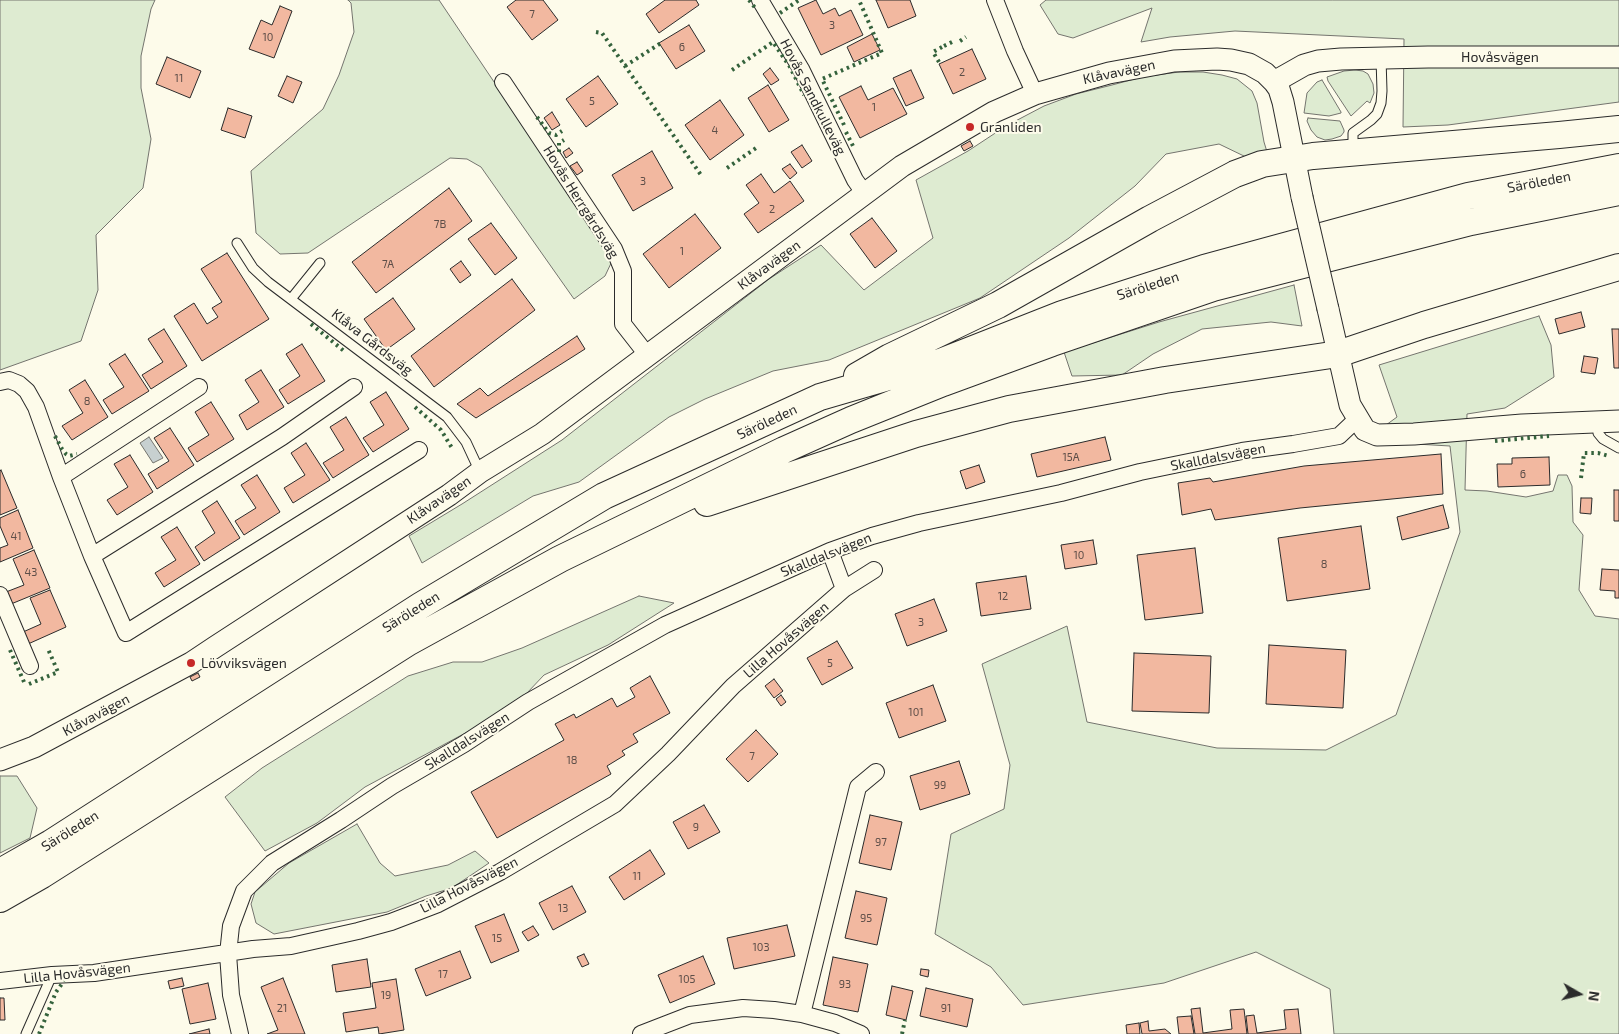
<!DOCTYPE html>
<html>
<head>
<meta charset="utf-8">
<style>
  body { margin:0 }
  #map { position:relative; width:1619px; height:1034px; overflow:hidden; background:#fdfbea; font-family:"Exo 2",sans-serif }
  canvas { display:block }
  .north { position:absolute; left:1554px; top:969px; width:50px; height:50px; -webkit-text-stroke:4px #fdfbea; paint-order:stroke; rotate:98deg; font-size:14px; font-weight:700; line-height:20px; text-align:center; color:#2b2b2b }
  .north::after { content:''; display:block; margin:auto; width:18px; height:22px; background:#2b2b2b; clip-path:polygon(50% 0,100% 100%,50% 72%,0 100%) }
</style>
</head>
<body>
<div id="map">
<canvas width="1619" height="1034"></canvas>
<div class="north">N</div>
</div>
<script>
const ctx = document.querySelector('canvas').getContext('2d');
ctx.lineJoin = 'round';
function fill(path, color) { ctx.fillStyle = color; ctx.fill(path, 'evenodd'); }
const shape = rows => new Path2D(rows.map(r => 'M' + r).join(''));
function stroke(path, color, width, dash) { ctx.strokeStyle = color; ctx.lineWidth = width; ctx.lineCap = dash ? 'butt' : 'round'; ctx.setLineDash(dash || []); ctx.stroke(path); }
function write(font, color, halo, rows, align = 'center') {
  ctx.font = font + ' "Exo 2",sans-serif'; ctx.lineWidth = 4; ctx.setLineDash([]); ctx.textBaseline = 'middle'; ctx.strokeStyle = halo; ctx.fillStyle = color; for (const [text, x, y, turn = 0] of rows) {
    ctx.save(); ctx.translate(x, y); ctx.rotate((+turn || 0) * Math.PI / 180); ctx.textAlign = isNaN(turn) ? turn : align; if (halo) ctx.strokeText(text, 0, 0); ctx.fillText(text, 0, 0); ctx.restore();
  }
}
const green = shape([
  [0,0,155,0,151,9,141,56,141,88,151,139,143,188,96,235,98,290,81,341,0,370,0,0],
  [348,0,439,0,613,259,605,276,574,299,481,167,467,159,450,158,308,253,280,254,256,233,251,171,323,109,339,75,354,32,351,3,348,0],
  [1046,0,1619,0,1619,102,1448,125,1403,127,1404,39,1235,31,1170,37,1141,42,1152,8,1073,38,1058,34,1040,5,1046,0],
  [1355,70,1363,71,1368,74,1373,84,1374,93,1370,103,1367,101,1351,116,1328,81,1327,77,1344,71,1355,70],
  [1179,72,1203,72,1222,75,1237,79,1252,91,1257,103,1264,142,1271,165,1246,157,1219,144,1166,154,1135,186,1069,238,980,298,829,360,773,371,705,399,669,417,579,482,533,496,422,563,409,536,462,504,562,440,769,279,821,245,864,290,933,238,916,180,968,151,1006,126,1044,106,1076,94,1112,85,1142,77,1179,72],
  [1322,80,1341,112,1341,113,1329,116,1304,113,1307,93,1317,82,1322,80],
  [1308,118,1340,121,1344,130,1344,132,1341,136,1332,139,1325,140,1317,137,1311,130,1307,121,1308,118],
  [1294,285,1302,326,1271,322,1202,329,1153,354,1122,375,1072,376,1064,352,1159,322,1294,285],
  [1539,316,1551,345,1554,377,1505,408,1467,414,1465,490,1487,491,1526,497,1553,491,1558,475,1567,475,1572,486,1573,522,1583,535,1579,590,1595,616,1619,619,1619,1034,1334,1034,1330,989,1256,952,1164,983,1023,1005,991,967,935,934,951,834,1004,809,1010,765,982,664,1067,626,1087,722,1217,748,1326,750,1396,715,1460,532,1450,446,1364,441,1397,417,1379,365,1539,316],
  [639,596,674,603,608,645,544,675,527,693,471,730,365,787,317,823,265,851,225,797,262,768,408,676,453,662,482,662,522,648,639,596],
  [0,776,17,776,37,808,30,838,0,853,0,776],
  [357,824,380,863,395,876,448,865,475,851,489,863,452,888,426,896,387,912,274,934,256,923,251,904,255,892,289,863,357,824]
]);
const water = shape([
  [149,437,163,458,153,463,140,443,149,437]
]);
const building = shape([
  [516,0,543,0,558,20,532,40,507,7,516,0],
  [665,0,696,0,699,5,659,33,646,14,665,0],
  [816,0,823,14,835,8,839,16,851,10,863,35,821,55,798,8,816,0],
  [876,0,910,0,916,16,888,28,876,0],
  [280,6,292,11,274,58,249,49,261,20,272,25,280,6],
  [689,25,705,51,676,69,659,43,689,25],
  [872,34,880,50,854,62,847,47,872,34],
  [972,49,986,79,953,94,939,64,972,49],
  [167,57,201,71,190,98,156,84,167,57],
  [770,68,779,80,771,85,763,74,770,68],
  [911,70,924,98,906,106,893,78,911,70],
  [287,76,302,82,293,103,278,96,287,76],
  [598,76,618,104,586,127,566,99,598,76],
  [768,85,789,120,769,132,748,98,768,85],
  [861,86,868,100,893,88,907,114,860,138,839,97,861,86],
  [720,100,744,135,710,160,685,125,720,100],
  [228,108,252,116,245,138,221,130,228,108],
  [552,112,560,125,552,130,544,118,552,112],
  [970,141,973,146,964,151,961,146,970,141],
  [802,145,812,161,802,168,791,152,802,145],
  [569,148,573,153,566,158,563,152,569,148],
  [652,151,673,188,633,211,612,175,652,151],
  [577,162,583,171,577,175,570,166,577,162],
  [790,164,797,173,790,179,782,169,790,164],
  [761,174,774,193,790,181,804,201,758,233,744,214,759,203,746,185,761,174],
  [449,188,472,221,376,293,352,262,449,188],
  [695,214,721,248,669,288,643,254,695,214],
  [872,218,897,251,875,268,850,234,872,218],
  [491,223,517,258,495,275,468,239,491,223],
  [227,253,269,319,202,361,174,316,194,303,207,324,218,317,212,308,222,302,201,269,227,253],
  [461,261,471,275,460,283,450,269,461,261],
  [512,279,535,310,434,387,411,356,512,279],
  [393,298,415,329,386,350,364,319,393,298],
  [1581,312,1585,327,1559,334,1555,319,1581,312],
  [164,329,187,366,151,389,142,375,163,362,148,339,164,329],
  [1612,329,1619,329,1619,368,1614,368,1612,329],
  [577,336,585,349,476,418,457,404,480,388,488,396,577,336],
  [302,344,325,381,288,404,279,390,300,376,286,354,302,344],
  [125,354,149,391,112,414,103,400,124,387,109,364,125,354],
  [1584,356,1598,358,1595,374,1581,372,1584,356],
  [261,370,284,407,247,430,239,415,259,402,245,380,261,370],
  [85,380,108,417,72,440,62,426,83,413,69,390,85,380],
  [386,392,409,429,373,452,363,438,384,425,370,402,386,392],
  [211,402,234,439,197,462,188,448,209,435,195,412,211,402],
  [346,417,369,455,333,478,323,463,344,450,330,427,346,417],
  [170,428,194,465,157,489,148,474,169,461,154,438,170,428],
  [1105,437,1111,460,1037,477,1031,454,1105,437],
  [306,443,330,480,293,503,284,488,305,475,291,453,306,443],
  [1441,454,1443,494,1300,508,1215,520,1211,509,1182,515,1178,483,1210,478,1213,482,1304,466,1441,454],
  [130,455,153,492,117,515,107,500,128,487,114,464,130,455],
  [1549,457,1550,485,1498,487,1497,464,1512,464,1512,458,1549,457],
  [979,465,985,482,966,489,960,471,979,465],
  [1,470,17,508,0,515,0,471,1,470],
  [257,475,280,512,244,535,235,521,256,508,241,485,257,475],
  [1614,490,1619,490,1619,521,1614,521,1614,490],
  [1581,498,1592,498,1591,514,1580,513,1581,498],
  [217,501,240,538,204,561,195,547,215,533,202,511,217,501],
  [1443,505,1449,528,1402,540,1397,517,1443,505],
  [18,510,33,548,0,562,0,548,8,545,0,526,0,518,18,510],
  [1361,526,1370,589,1287,601,1278,538,1361,526],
  [177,527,200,564,164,587,155,573,176,560,161,537,177,527],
  [1093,540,1097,564,1065,569,1061,545,1093,540],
  [1195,548,1203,613,1145,620,1137,555,1195,548],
  [34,550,50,588,11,604,6,592,24,585,13,559,34,550],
  [1602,569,1619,570,1619,598,1615,598,1615,591,1600,590,1602,569],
  [1026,576,1031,609,981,616,976,583,1026,576],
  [50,590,66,627,28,644,23,632,41,624,30,598,50,590],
  [934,599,947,631,907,646,895,614,934,599],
  [837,641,853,668,822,685,807,658,837,641],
  [1269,645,1346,650,1343,708,1266,704,1269,645],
  [1134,653,1211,656,1209,713,1132,711,1134,653],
  [198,673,200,677,192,681,190,677,198,673],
  [650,676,670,713,633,734,638,742,622,751,625,755,607,766,611,774,497,838,471,792,564,740,555,724,574,714,576,718,612,698,617,707,635,697,630,688,650,676],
  [774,679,783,691,774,698,765,686,774,679],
  [933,685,946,721,899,738,886,703,933,685],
  [781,695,786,702,781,706,776,699,781,695],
  [756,730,778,754,748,782,726,759,756,730],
  [959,761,970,794,920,810,910,776,959,761],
  [704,805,720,832,688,849,673,822,704,805],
  [870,815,902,822,891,870,859,863,870,815],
  [650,850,665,874,624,900,609,877,650,850],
  [572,886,586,912,553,930,539,903,572,886],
  [856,891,887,898,877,945,845,938,856,891],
  [504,914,519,951,491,963,475,926,504,914],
  [787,925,795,956,734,969,727,938,787,925],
  [533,926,539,935,528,941,522,932,533,926],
  [460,951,471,978,426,996,415,969,460,951],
  [584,954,589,964,582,967,577,957,584,954],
  [703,956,715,984,670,1003,658,975,703,956],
  [833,957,868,964,858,1012,823,1005,833,957],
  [367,959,371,987,336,992,332,965,367,959],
  [921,969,929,970,928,977,920,975,921,969],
  [182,978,184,986,170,989,168,981,182,978],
  [283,978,305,1034,267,1034,278,1030,261,987,283,978],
  [396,979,404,1030,379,1034,378,1027,346,1032,343,1013,376,1008,372,983,396,979],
  [208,983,216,1019,190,1024,182,989,208,983],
  [892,986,913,991,906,1020,886,1015,892,986],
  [926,988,973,999,967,1027,920,1016,926,988],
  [0,998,4,998,5,1020,0,1020,0,998],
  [1200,1008,1203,1033,1232,1029,1230,1010,1244,1009,1247,1034,1195,1034,1191,1009,1200,1008],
  [1298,1009,1301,1034,1248,1034,1246,1016,1254,1015,1257,1033,1286,1029,1284,1010,1298,1009],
  [1191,1016,1194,1034,1179,1034,1177,1017,1191,1016],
  [1148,1021,1149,1031,1165,1029,1171,1034,1142,1034,1140,1023,1148,1021],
  [1139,1023,1140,1034,1127,1034,1126,1025,1139,1023],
  [209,1029,210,1034,189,1034,209,1029]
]);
const service = shape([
  [1353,150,1353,133,1371,120,1377,114,1381,103,1382,91,1381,58],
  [237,243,253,268,268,282,447,417,466,442,480,472],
  [291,299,320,263],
  [1597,422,1598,433,1603,439,1619,448],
  [26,1034,52,975]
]);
const minor = shape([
  [760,0,801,69,855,180,865,194],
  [995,0,1015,51,1035,94],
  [503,82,614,249,623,271,623,324,648,356],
  [0,382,9,380,19,384,27,391,36,407,61,477,92,556,126,633,419,450],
  [61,477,199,387],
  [830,551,844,589],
  [92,556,282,437,354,387],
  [0,595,30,666],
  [0,981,52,975,94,973,253,949,291,946,358,931,391,922,438,904,500,872,615,804,668,754,733,686,844,589,874,570],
  [802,1014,858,787,876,772],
  [240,1034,231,995,228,954,231,926,244,891,272,863,341,820,392,786,464,744,528,702,665,625,830,551,872,536,919,523,1061,493,1140,472,1242,451,1293,444,1339,436,1357,419],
  [641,1034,690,1015,743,1008,774,1010,802,1014,835,1023,861,1034]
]);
const tertiary = shape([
  [1274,82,1304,65,1318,61,1341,59,1428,57,1619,57],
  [1328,309,1350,405,1365,430,1377,435,1414,434,1522,425,1619,421],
  [0,760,34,747,191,663,215,647,449,495,480,472,542,434,902,166,994,112,1035,94,1109,73,1174,61,1217,59,1231,60,1249,64,1265,73,1274,82,1279,89,1283,102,1302,197]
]);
const primary = shape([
  [857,376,890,357,998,305,1150,219,1235,174,1262,164,1313,156,1559,135,1619,129],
  [707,503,916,434,1009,409,1165,380,1338,354,1424,325,1619,267],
  [0,872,51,843,420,606,604,496,820,397,940,362,1062,314,1204,268,1468,196,1619,167],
  [0,899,42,875,409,642,560,559,784,450,851,420,943,383,1052,343,1213,288,1471,222,1619,192]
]);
const tertiaryBridge = shape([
  [1302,197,1328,309]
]);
const hedge = shape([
  [749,0,756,9],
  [780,13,799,0],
  [596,32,602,33,701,175],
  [960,41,966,37],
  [944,46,952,42],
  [939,62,933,52,942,47],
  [625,66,661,43],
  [732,70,773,42,790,67,804,95],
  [537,117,549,133,556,135,562,131],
  [844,125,822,79,882,53,859,0],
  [846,132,853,146],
  [559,152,559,143,564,140],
  [727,168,756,148],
  [311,324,344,351],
  [415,407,441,430,452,448],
  [55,436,62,449,66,454,69,456,77,454],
  [1495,441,1549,436],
  [1581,478,1584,453,1598,453,1609,456],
  [10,650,24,682],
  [29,684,58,672,48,649],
  [39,1034,56,992,64,981],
  [902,1034,905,1020]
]);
const markers = [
  [970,127,5,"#c62828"],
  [191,663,5,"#c62828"]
];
const numberNames = [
  ["7",532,14],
  ["3",832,25],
  ["10",268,37],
  ["6",682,47],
  ["2",962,72],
  ["11",179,78],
  ["5",592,101],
  ["1",874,107],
  ["4",715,130],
  ["3",643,181],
  ["2",772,209],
  ["7B",440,224],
  ["1",682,251],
  ["7A",388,264],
  ["8",87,401],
  ["15A",1071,457],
  ["6",1523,474],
  ["41",16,536],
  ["10",1079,555],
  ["8",1324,564],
  ["43",31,572],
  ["12",1003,596],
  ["3",921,622],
  ["5",830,663],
  ["101",916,712],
  ["7",752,756],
  ["18",572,760],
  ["99",940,785],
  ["9",696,827],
  ["97",881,842],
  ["11",637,876],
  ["13",563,908],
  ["95",866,918],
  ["15",497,938],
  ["103",761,947],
  ["17",443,974],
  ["105",687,979],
  ["93",845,984],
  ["19",386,995],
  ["21",282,1008],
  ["91",946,1008]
];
const streetNames = [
  ["Hovåsvägen",1500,57],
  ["Klåvavägen",1119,72,-12],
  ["Hovås Sandkulleväg",813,97,63],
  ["Säröleden",1539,182,-11],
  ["Hovås Herrgårdsväg",581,202,58],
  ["Klåvavägen",769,265,-36],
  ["Säröleden",1148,286,-18],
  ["Klåva Gårdsväg",372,342,38],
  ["Säröleden",767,422,-25],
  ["Skalldalsvägen",1218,457,-11],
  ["Klåvavägen",439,500,-34],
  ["Skalldalsvägen",826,555,-22],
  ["Säröleden",411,612,-32],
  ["Lilla Hovåsvägen",786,640,-41],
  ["Klåvavägen",96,715,-28],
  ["Skalldalsvägen",467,741,-32],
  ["Säröleden",70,831,-32],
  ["Lilla Hovåsvägen",469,885,-27],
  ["Lilla Hovåsvägen",77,973,-6]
];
const poiNames = [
  ["Granliden",980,127],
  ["Lövviksvägen",201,663]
];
fill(green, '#deebd1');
stroke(green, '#74746e', 1);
fill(water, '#c7d0d0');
stroke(water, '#74746e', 1);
fill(building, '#f2b8a0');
stroke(building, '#2b2b2b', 1);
stroke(service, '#2b2b2b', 11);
stroke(minor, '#2b2b2b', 18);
stroke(tertiary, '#2b2b2b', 23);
stroke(primary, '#2b2b2b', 28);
stroke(service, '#fdfbea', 9);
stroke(minor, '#fdfbea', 16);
stroke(tertiary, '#fdfbea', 21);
stroke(primary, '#fdfbea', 26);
stroke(tertiaryBridge, '#2b2b2b', 23, []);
stroke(tertiaryBridge, '#fdfbea', 21);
stroke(hedge, '#34623c', 4, [2.5, 4]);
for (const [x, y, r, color] of markers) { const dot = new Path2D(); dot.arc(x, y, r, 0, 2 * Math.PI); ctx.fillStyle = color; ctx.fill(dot); stroke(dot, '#fdfbea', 2); }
write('11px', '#5d4e48', null, numberNames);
write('14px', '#2b2b2b', '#fdfbea', streetNames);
write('14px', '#2b2b2b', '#fdfbea', poiNames, 'left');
</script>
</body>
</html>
